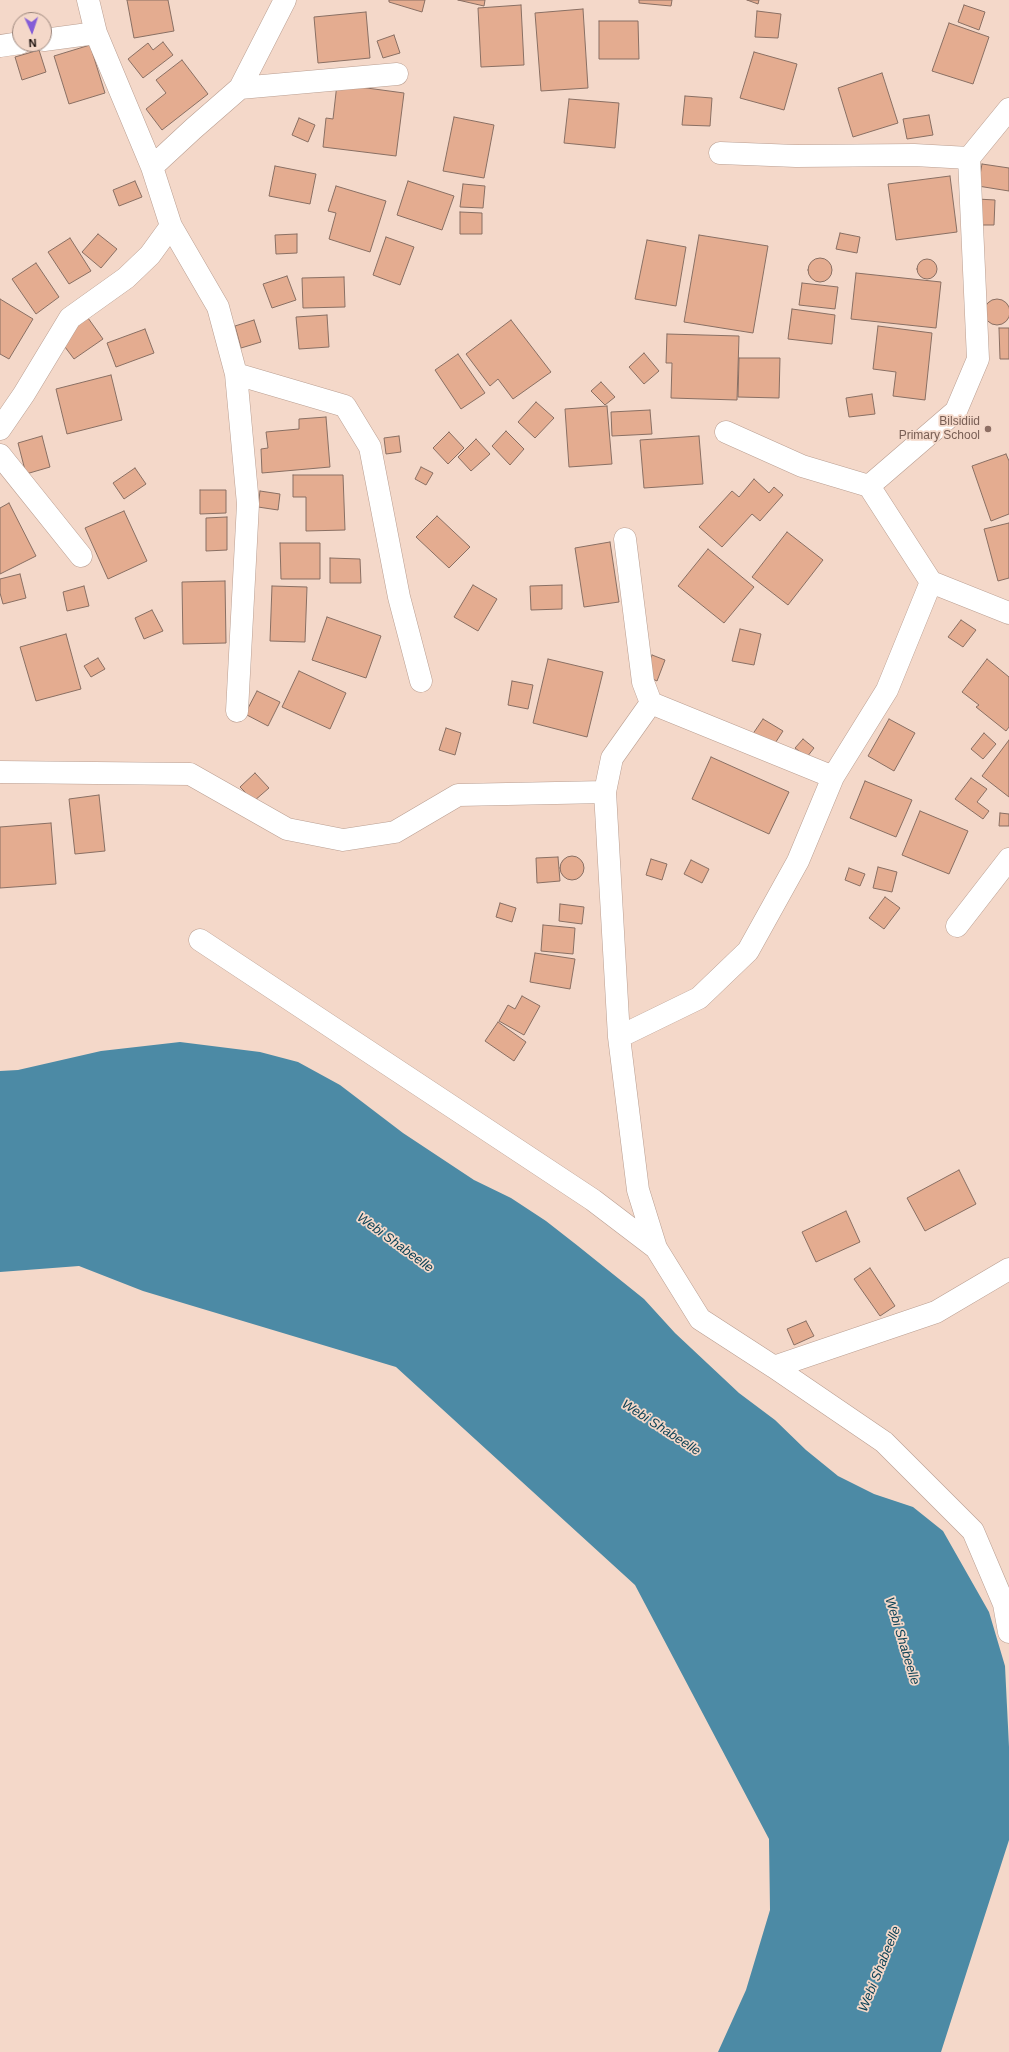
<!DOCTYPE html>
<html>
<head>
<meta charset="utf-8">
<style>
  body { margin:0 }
  #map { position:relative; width:1009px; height:2052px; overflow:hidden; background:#f4d8c9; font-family:Helvetica,sans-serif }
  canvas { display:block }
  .north { position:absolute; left:12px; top:12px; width:40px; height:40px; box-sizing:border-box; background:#f4d8c9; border:1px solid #9a857b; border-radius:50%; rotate:177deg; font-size:11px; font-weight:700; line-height:16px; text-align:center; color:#120905 }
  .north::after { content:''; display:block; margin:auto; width:14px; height:18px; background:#845dd7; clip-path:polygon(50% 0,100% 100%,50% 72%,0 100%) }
</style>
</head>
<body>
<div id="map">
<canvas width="1009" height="2052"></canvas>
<div class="north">N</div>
</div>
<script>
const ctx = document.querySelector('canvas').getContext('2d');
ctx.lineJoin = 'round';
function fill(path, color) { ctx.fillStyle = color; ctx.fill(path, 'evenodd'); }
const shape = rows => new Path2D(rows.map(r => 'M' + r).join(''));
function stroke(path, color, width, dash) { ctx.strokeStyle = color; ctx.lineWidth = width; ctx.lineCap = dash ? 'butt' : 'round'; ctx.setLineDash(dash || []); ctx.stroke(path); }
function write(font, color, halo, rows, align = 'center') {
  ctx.font = font + ' Helvetica,sans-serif'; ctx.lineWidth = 3.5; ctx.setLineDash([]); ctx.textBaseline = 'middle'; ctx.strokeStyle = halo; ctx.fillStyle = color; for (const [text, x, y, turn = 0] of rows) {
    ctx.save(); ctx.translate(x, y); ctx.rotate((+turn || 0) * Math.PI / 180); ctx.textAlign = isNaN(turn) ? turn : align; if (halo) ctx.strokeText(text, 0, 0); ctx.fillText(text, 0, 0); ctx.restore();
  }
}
const water = shape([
  [180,1042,260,1052,298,1062,340,1085,403,1133,474,1180,511,1198,546,1221,578,1246,644,1299,675,1333,739,1393,775,1420,806,1450,838,1476,874,1494,913,1507,943,1531,989,1612,1005,1666,1009,1747,1009,1840,941,2052,718,2052,746,1990,770,1910,769,1839,635,1585,396,1367,143,1291,79,1266,0,1272,0,1071,18,1070,101,1051]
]);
const building = shape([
  [127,0,168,0,174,31,134,38,127,0],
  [389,0,425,0,422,12,389,2,389,0],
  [458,0,485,0,484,6,458,0],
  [639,0,672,0,671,6,639,3,639,0],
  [747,0,759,0,758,4,747,0],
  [521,5,524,65,481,67,478,8,521,5],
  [964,5,985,12,979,30,958,22,964,5],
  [583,9,588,88,541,91,535,13,583,9],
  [757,11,781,14,778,38,755,37,757,11],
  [366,12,370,58,318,63,314,17,366,12],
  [599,21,638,21,639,59,599,59,599,21],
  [949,23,989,37,973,84,932,71,949,23],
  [394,35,400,53,383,58,377,41,394,35],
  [163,42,173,55,143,78,128,59,148,43,153,50,163,42],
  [90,45,105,93,69,104,54,56,90,45],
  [39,50,46,72,22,80,15,57,39,50],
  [754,52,797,64,784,110,740,98,754,52],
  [182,60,208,94,162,130,146,109,166,93,156,80,182,60],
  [882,73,898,123,853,137,838,88,882,73],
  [337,84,404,93,396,156,323,147,326,118,333,119,337,84],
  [685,96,712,98,710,126,682,125,685,96],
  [569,99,619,103,615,148,564,143,569,99],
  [929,115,933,135,907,139,903,119,929,115],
  [454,117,494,125,484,178,443,171,454,117],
  [299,118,315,125,308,142,292,135,299,118],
  [982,164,1009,168,1009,191,978,186,982,164],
  [275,166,316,174,310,204,269,196,275,166],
  [950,176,957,232,896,240,888,184,950,176],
  [135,181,142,197,119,206,113,190,135,181],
  [408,181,454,196,442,230,397,215,408,181],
  [463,184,485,186,483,208,460,207,463,184],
  [336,186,386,201,370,252,329,239,336,213,328,211,336,186],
  [977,199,995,200,994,225,978,225,977,199],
  [460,212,482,213,482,234,460,234,460,212],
  [840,233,860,237,857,253,836,249,840,233],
  [98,234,117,249,101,268,82,252,98,234],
  [297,234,297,253,276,254,275,235,297,234],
  [699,235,768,246,753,333,684,322,699,235],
  [386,237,414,247,400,285,373,275,386,237],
  [70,238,91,271,69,284,48,252,70,238],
  [647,240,686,247,676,306,635,299,647,240],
  '808 270a12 12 0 1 1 24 0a12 12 0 1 1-24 0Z',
  '917 269a10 10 0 1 1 20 0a10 10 0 1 1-20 0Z',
  [36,263,59,297,36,314,12,279,36,263],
  [856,273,941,282,936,328,851,319,856,273],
  [287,276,296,300,272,308,263,284,287,276],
  [344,277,345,307,303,308,302,278,344,277],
  [802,283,838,287,835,309,799,305,802,283],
  [0,299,33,319,9,359,0,354,0,299],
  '984 312a13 13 0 1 1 26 0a13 13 0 1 1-26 0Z',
  [792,309,835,315,832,344,788,339,792,309],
  [327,315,329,347,299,349,296,317,327,315],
  [88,318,103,339,74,359,59,339,88,318],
  [254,320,261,342,241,348,235,326,254,320],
  [511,320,551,372,513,399,498,379,490,386,466,354,511,320],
  [878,326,932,333,925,400,893,396,896,372,873,369,878,326],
  [999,328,1009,328,1009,359,1000,359,999,328],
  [145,329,154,353,116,367,107,343,145,329],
  [667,334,739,336,737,400,671,398,672,363,666,363,667,334],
  [644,353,659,371,644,384,629,367,644,353],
  [458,354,485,393,461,409,435,370,458,354],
  [739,358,780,358,779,398,738,397,739,358],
  [111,375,122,420,67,434,56,389,111,375],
  [601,382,615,397,605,405,591,391,601,382],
  [872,394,875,414,849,417,846,398,872,394],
  [536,402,554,418,535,438,518,422,536,402],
  [607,406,612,464,569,467,565,409,607,406],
  [650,410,652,434,612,436,611,412,650,410],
  [326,417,330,467,262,473,261,449,268,448,266,432,299,429,299,419,326,417],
  [506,431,524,449,510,465,492,446,506,431],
  [449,432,464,448,448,464,433,448,449,432],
  [42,436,50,467,26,474,18,443,42,436],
  [399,436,401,452,386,454,384,438,399,436],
  [699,436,703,484,644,488,640,440,699,436],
  [476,439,490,454,471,471,458,457,476,439],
  [1006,454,1009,461,1009,514,991,521,972,466,1006,454],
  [421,467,433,473,426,485,415,479,421,467],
  [135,468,146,484,124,499,113,483,135,468],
  [293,475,343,475,345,530,306,531,306,497,293,497,293,475],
  [754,479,769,493,774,487,783,495,760,521,752,514,722,547,699,527,732,491,739,497,754,479],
  [200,490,226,490,226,513,200,514,200,490],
  [260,491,280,494,278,510,258,507,260,491],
  [9,503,36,556,0,574,0,508,9,503],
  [124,511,147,561,108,579,85,528,124,511],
  [437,516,470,547,449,568,416,537,437,516],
  [227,517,227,550,206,551,206,518,227,517],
  [1009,523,1009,578,998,581,984,529,1009,523],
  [787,532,823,560,788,605,752,577,787,532],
  [610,542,619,602,584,607,575,548,610,542],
  [280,543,320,543,320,579,281,579,280,543],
  [708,549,754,587,724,623,678,586,708,549],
  [330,558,360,559,361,583,330,583,330,558],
  [20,574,26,598,3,604,0,593,0,579,20,574],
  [225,581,226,643,183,644,182,582,225,581],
  [473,585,497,599,478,631,454,617,473,585],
  [562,585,562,609,531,610,530,586,562,585],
  [84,586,89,606,67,611,63,592,84,586],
  [272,586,307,587,305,642,270,641,272,586],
  [152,610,163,631,144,639,135,618,152,610],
  [327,617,381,636,366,678,312,660,327,617],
  [961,620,976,630,963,647,948,637,961,620],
  [740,629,761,634,754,665,732,661,740,629],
  [66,634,81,689,36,701,20,647,66,634],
  [652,655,665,660,657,681,644,675,652,655],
  [98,658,105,669,91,677,84,666,98,658],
  [548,659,603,672,587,737,533,723,548,659],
  [987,659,1009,677,1009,727,1006,731,976,707,979,705,962,692,987,659],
  [299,671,346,693,330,729,282,707,299,671],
  [512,681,533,685,528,709,508,705,512,681],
  [257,691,280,702,268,726,245,714,257,691],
  [763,719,783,731,770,751,750,738,763,719],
  [889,719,915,733,894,771,868,756,889,719],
  [446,728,461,733,455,755,439,750,446,728],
  [984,733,996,744,983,759,971,749,984,733],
  [803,739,814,748,807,757,795,748,803,739],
  [1009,740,1009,797,982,776,1009,740],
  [711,757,789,792,769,834,692,799,711,757],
  [255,773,269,788,254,801,240,787,255,773],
  [971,778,987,789,977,802,989,811,983,819,955,799,971,778],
  [865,781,912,800,896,837,850,818,865,781],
  [99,795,105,851,75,854,69,799,99,795],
  [920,811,968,831,949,874,902,855,920,811],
  [1000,813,1009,814,1009,826,999,826,1000,813],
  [51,823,56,884,0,888,0,827,51,823],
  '560 868a12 12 0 1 1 24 0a12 12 0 1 1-24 0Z',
  [558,857,560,881,537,883,536,858,558,857],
  [651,859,667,864,662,880,646,875,651,859],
  [691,860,709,869,702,883,684,874,691,860],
  [878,867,897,872,892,892,873,888,878,867],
  [849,868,865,874,860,886,845,880,849,868],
  [885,897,900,908,884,929,869,918,885,897],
  [500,903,516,908,512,922,496,917,500,903],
  [560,904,584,907,582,924,559,921,560,904],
  [543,925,575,928,573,954,541,951,543,925],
  [535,953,575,959,570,989,530,982,535,953],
  [522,996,540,1006,524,1035,499,1021,508,1005,515,1009,522,996],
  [498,1022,526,1042,514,1061,485,1041,498,1022],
  [959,1170,976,1204,925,1231,907,1198,959,1170],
  [846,1211,860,1242,816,1262,802,1232,846,1211],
  [870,1268,895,1306,880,1316,854,1279,870,1268],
  [806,1321,814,1336,794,1345,787,1329,806,1321]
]);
const street = shape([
  [88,0,96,33,152,167,171,226,218,307,236,374,248,504,237,711],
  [44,40,96,33],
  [0,46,20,43],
  [240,88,397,74],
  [720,153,796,156,914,155,969,158],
  [152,167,193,129,240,88,285,0],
  [236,374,345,406,370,447,399,597,421,681],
  [0,429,24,394,70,318,126,278,150,255,171,226],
  [726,432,802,466,869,486,931,582,1009,613],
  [0,455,81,556],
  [869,486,956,411,978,359,969,158,1009,109],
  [625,539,643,682,651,703,833,777],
  [651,703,612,758,605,792,619,1037,638,1190,656,1248,700,1319,774,1367,884,1442,973,1531,1004,1604,1009,1632],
  [0,772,190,774,287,829,343,840,395,832,458,795,605,792],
  [957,926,1009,859],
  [200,940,593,1200,656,1248],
  [619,1037,699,998,748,951,798,861,833,777,887,690,931,582],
  [774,1367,936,1312,1009,1269]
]);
const markers = [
  [988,429,4,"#8d6e63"]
];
const educationNames = [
  ["Bilsidiid",980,422],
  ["Primary School",980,436]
];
const waterNames = [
  ["Webi Shabeelle",395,1243,36],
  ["Webi Shabeelle",661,1428,33],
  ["Webi Shabeelle",902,1641,73],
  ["Webi Shabeelle",880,1969,-68]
];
fill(water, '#4c8aa5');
fill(building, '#e4ac90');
stroke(building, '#896f63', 1);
stroke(street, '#b99e91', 23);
stroke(street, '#fff', 22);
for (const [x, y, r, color] of markers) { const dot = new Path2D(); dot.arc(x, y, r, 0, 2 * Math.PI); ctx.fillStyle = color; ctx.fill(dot); stroke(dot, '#f4d8c9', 1.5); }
write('12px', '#785e54', '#f4d8c9', educationNames, 'right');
write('italic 13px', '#0c4256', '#f4d8c9', waterNames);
</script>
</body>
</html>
